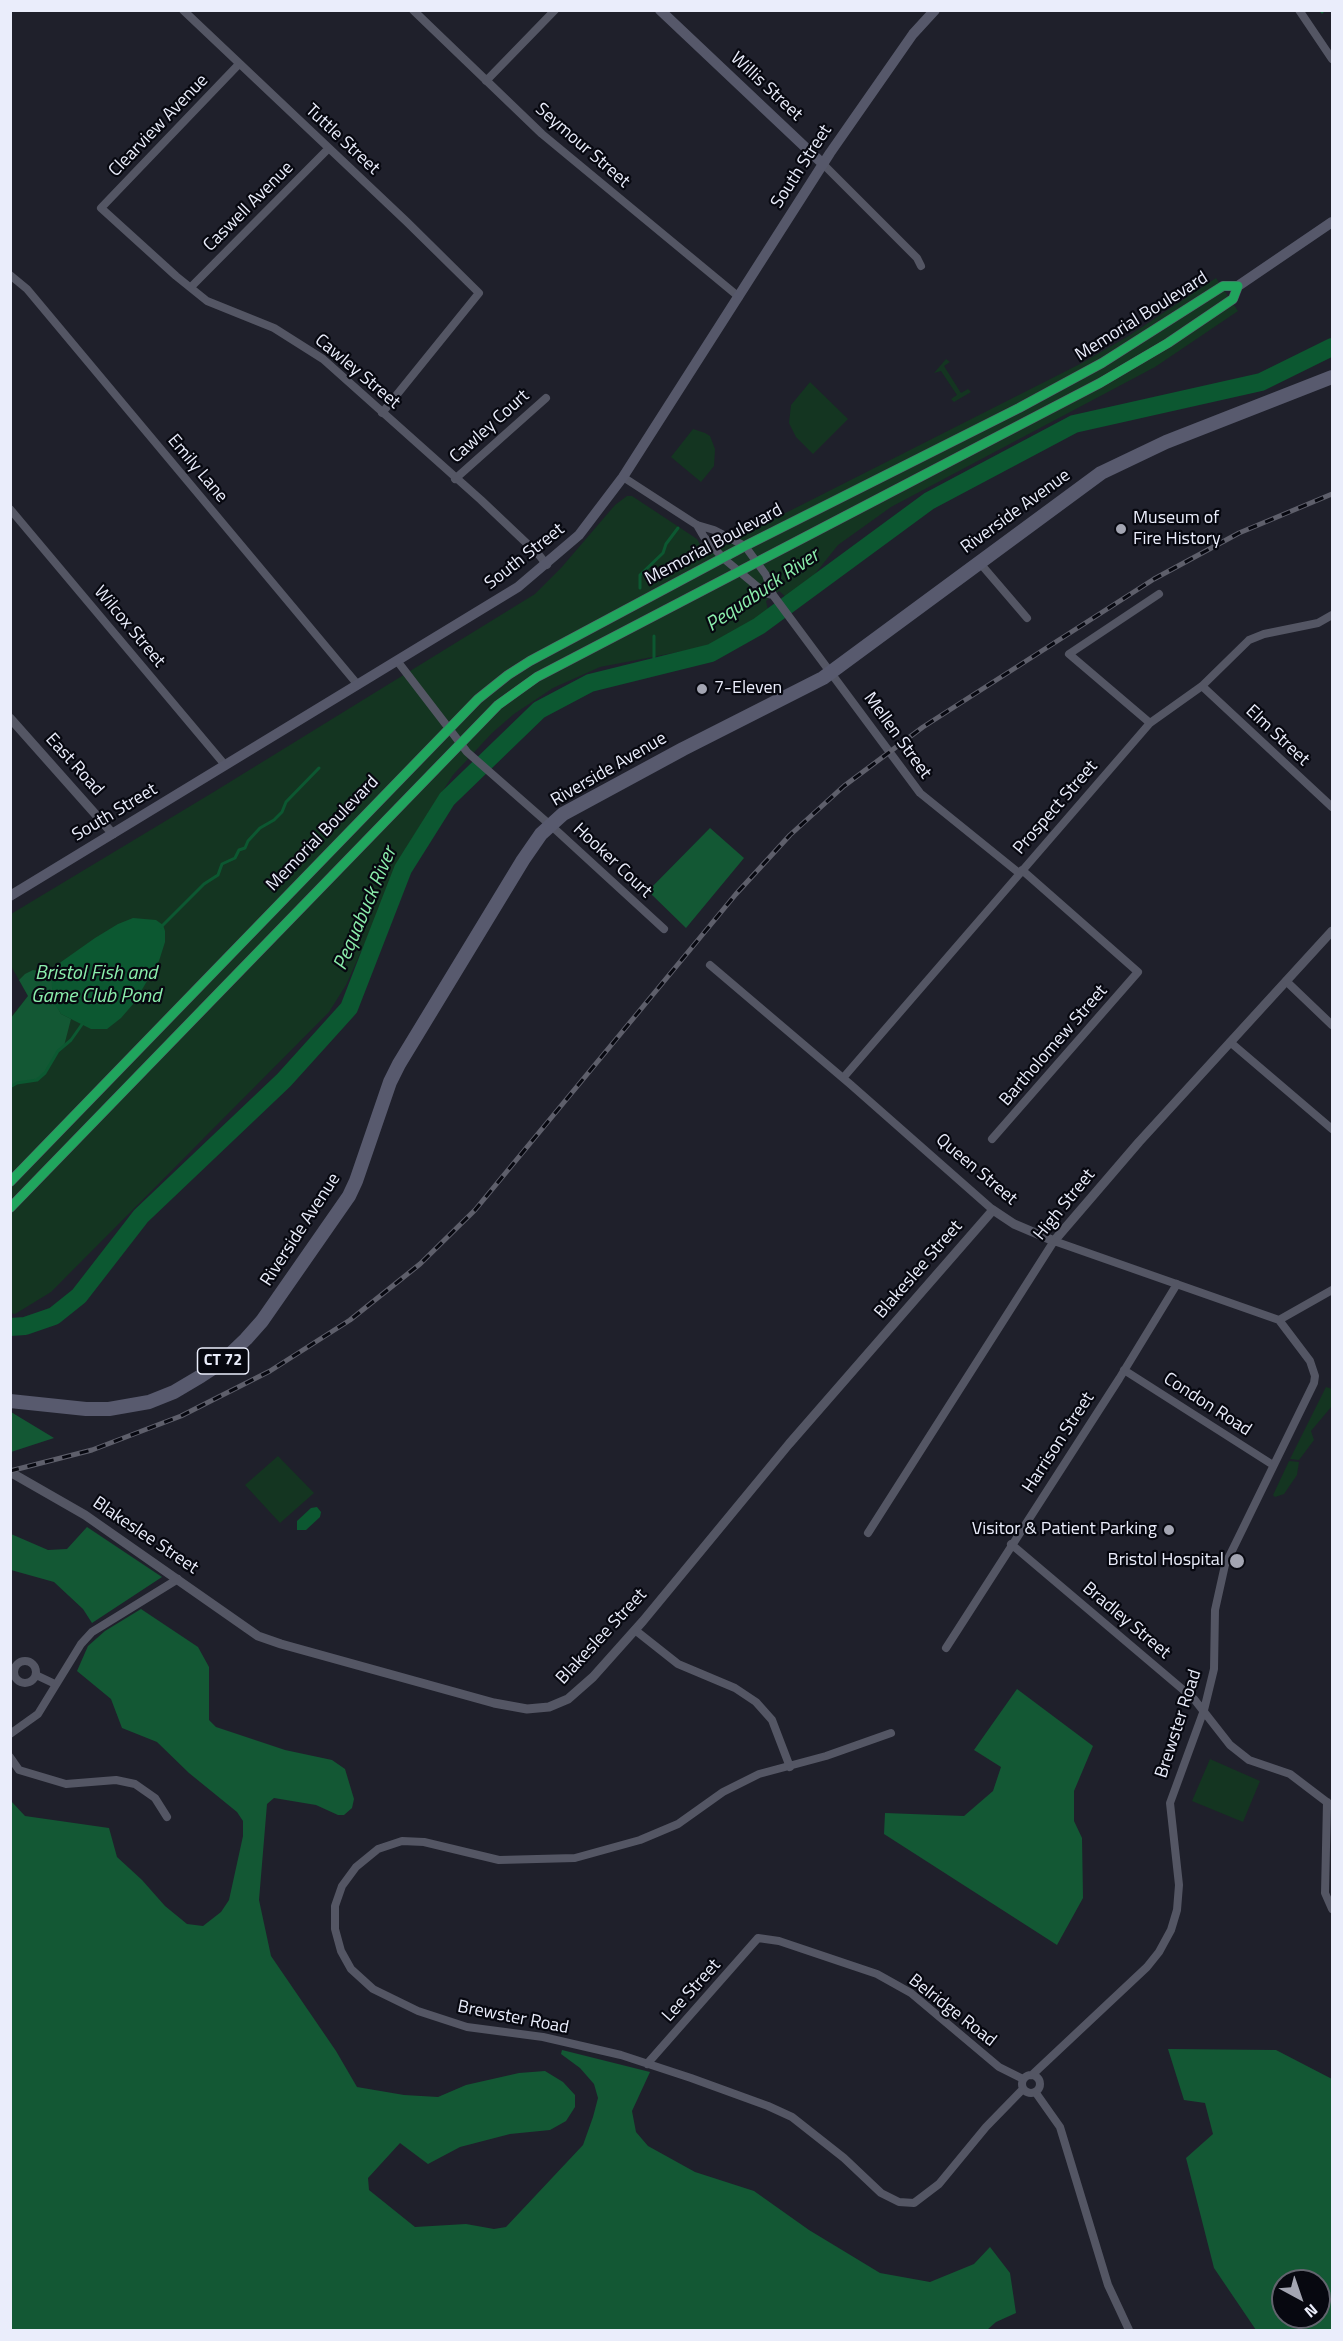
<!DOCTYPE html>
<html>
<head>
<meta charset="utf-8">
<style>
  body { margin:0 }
  #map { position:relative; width:1343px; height:2341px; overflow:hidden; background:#1f202b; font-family:"Titillium Web",sans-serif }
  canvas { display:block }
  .frame { position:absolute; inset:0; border:12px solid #eaedfb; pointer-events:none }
  .north { position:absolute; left:1271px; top:2269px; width:60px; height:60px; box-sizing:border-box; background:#070810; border:2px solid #62646e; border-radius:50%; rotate:140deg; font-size:16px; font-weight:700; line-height:24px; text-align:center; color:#eaedfb }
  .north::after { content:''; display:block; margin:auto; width:21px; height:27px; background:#a3a5b2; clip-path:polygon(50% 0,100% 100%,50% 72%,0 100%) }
</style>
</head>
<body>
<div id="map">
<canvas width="1343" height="2341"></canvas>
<div class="frame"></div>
<div class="north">N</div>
</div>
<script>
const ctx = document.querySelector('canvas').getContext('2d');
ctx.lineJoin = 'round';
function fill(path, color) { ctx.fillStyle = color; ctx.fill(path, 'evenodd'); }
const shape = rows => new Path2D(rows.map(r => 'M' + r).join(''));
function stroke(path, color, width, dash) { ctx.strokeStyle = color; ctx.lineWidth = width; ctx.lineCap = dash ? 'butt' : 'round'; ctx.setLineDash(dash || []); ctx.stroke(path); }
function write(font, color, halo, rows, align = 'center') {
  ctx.font = font + ' "Titillium Web",sans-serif'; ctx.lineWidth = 4.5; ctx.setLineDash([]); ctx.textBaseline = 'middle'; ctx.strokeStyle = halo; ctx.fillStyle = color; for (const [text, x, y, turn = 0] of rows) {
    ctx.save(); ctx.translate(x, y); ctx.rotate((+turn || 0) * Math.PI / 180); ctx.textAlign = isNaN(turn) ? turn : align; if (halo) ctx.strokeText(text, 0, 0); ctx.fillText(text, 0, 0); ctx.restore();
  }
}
const green = shape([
  [1216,278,1238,311,1155,367,891,507,838,545,807,584,787,598,779,591,766,601,768,610,723,640,699,648,600,667,553,688,514,714,492,733,453,775,412,839,346,985,329,1012,51,1292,15,1314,10,1313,10,1018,28,996,11,966,11,914,212,793,535,594,561,568,615,505,627,496,632,496,697,539,702,548,702,559,744,534,1082,363,1127,337],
  [946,359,950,362,944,366,961,393,968,389,971,392,954,402,951,399,957,395,941,371,934,373],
  [810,382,848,419,813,454,796,437,789,423,791,405],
  [693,429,705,433,710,436,715,449,714,466,701,482,671,457],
  [1326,1387,1332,1389,1332,1406,1311,1431,1314,1440,1299,1460,1290,1459],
  [278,1456,314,1493,280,1523,245,1485],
  [1289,1461,1299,1462,1297,1475,1284,1494,1275,1497,1273,1495],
  [1210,1759,1260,1781,1243,1822,1192,1801]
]);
const forest = shape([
  [710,828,744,858,686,928,648,891],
  [33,970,51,973,54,1001,61,1014,71,1019,64,1046,58,1051,45,1073,37,1080,17,1083,11,1088,11,1018,28,996,19,980,25,974],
  [11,1412,54,1438,11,1452],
  [87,1527,162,1577,92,1623,83,1609,54,1582,11,1570,11,1534,48,1550,67,1549],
  [141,1609,198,1647,209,1667,209,1720,216,1727,285,1750,332,1760,345,1769,354,1799,352,1808,344,1815,338,1815,316,1805,274,1798,267,1804,259,1900,271,1956,336,2051,357,2087,404,2095,438,2097,466,2085,519,2073,545,2071,563,2082,575,2095,575,2107,566,2121,550,2130,510,2134,460,2147,428,2164,400,2143,368,2178,369,2190,415,2227,466,2224,494,2229,506,2227,583,2145,593,2117,598,2098,594,2084,580,2068,561,2054,562,2050,650,2072,632,2111,636,2132,648,2146,695,2172,754,2191,809,2230,880,2273,930,2282,974,2264,990,2247,1010,2273,1016,2313,996,2322,987,2330,11,2330,11,1801,25,1816,109,1828,117,1857,142,1880,165,1906,187,1924,203,1926,221,1912,229,1900,243,1836,243,1821,237,1812,189,1773,157,1742,122,1728,111,1699,77,1671,88,1646,105,1631],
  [1017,1689,1093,1746,1074,1791,1074,1821,1082,1838,1083,1898,1057,1945,884,1834,885,1813,964,1816,993,1791,1001,1767,974,1750],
  [1168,2049,1276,2050,1332,2079,1332,2330,1256,2330,1214,2268,1186,2158,1213,2134,1205,2103,1184,2100],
  [1283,2281,1319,2281,1319,2317,1283,2317]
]);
const water = shape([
  [133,918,156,920,163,925,165,931,165,942,159,961,134,1003,121,1018,107,1029,91,1029,61,1014,53,1001,51,973,61,962,95,938,118,924],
  [317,1507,321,1512,320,1517,306,1530,297,1530,297,1521,311,1508]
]);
const stream = shape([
  [1322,12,1323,10],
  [640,588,640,575,663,553,666,544,678,528],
  [654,636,654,667],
  [161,927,204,884,218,875,222,864,235,858,239,850,245,848,248,841,260,828,274,820,282,812,286,802,319,768],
  [10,1087,17,1083,37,1080,45,1073,58,1051,71,1040,83,1023]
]);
const river = shape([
  [10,1327,25,1326,54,1316,79,1296,141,1216,284,1080,349,1008,403,869,447,799,539,710,590,683,711,653,759,626,929,501,1074,424,1261,382,1332,347]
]);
const minor = shape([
  [183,10,407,222,479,293,382,413],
  [413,10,542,134,739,297],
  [1299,10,1332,59],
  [239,64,101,208,176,276,207,301,274,328,323,359,481,500,539,555,547,565],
  [486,81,555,10],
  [823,164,917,258,921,266],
  [10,275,27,289,358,685],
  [191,287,329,148],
  [623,477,697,525,714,530,745,546,766,575,773,595,920,793,1019,873],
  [455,479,546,398],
  [10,509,225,765],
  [697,525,704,537,723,558,765,593,773,595],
  [979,562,1027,618],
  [398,662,467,752,557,831,664,929],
  [1202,686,1332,807],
  [1150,723,1069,654,1159,594],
  [710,965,850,1084,993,1210],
  [1286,981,1332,1025],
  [1230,1042,1332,1129],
  [843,1078,1150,723,1202,686,1249,640,1264,634,1318,623,1332,615],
  [992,1139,1138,972,1022,870],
  [1124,1370,1273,1465],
  [868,1533,1054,1241,1279,1320,1332,1290],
  [1011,1544,1194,1699,1230,1745,1249,1760,1290,1774,1332,1806],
  [635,1630,678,1664,735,1688,756,1702,772,1720,790,1767],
  [946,1648,1119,1379,1177,1284],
  '14 1672a11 11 0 1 1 22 0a11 11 0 1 1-22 0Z',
  [36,1675,55,1684],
  [891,1733,826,1756,759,1774,723,1792,678,1824,640,1840,575,1858,499,1860,424,1842,402,1841,378,1849,356,1867,342,1886,335,1906,335,1929,341,1951,351,1969,373,1989,418,2011,467,2027,543,2037,621,2055,691,2078,768,2106,792,2117,844,2158,881,2193,899,2202,914,2203,939,2184,986,2127,1023,2089],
  [10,1734,38,1714,81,1644,92,1632,178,1579],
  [10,1757,19,1770,66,1784,116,1780,135,1784,155,1798,167,1817],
  [1327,1802,1325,1893,1332,1909],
  [647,2064,758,1938,779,1941,877,1974,911,1993,999,2067,1023,2079],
  '1022 2084a9 9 0 1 1 18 0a9 9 0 1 1-18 0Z',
  [1032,2075,1147,1967,1159,1952,1171,1930,1177,1910,1179,1885,1170,1803,1204,1710,1214,1669,1215,1610,1225,1565,1314,1383,1315,1376,1310,1361,1279,1320],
  [1036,2093,1060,2127,1108,2285,1129,2330]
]);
const tertiary = shape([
  [10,718,113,834],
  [10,1472,85,1515,258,1636,281,1644,494,1703,527,1709,549,1707,568,1699,593,1677,643,1621,789,1444,993,1210,1014,1224,1054,1241,1139,1142,1332,931]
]);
const secondary = shape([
  [660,10,823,164],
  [10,896,518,587,579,535,623,477,830,153,913,34,935,10],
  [10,1182,478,699,508,675,530,661,745,546,1019,408,1102,363,1223,286,1238,286],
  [10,1208,498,705,537,677,1100,383,1168,343,1233,299,1238,286,1332,222]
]);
const trunk = shape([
  [10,1401,86,1409,109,1409,149,1402,174,1392,201,1376,221,1363,246,1339,262,1321,349,1196,356,1181,390,1082,399,1064,523,860,541,834,563,814,683,749,823,678,1101,473,1166,442,1332,377]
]);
const rail = shape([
  [10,1471,92,1450,181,1416,270,1371,350,1320,420,1264,475,1210,736,894,790,835,844,786,923,727,1154,579,1239,533,1332,494]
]);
const cycleway = shape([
  [10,1182,478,699,508,675,530,661,745,546,1019,408,1102,363,1223,286,1238,286,1233,299,1168,343,1100,383,537,677,498,705,10,1208]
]);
const markers = [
  [1121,529,6,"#a3a5b2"],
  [702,689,6,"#a3a5b2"],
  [1169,1530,6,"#a3a5b2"],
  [1237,1561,8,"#a3a5b2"]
];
const shields = [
  [223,1361,51]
];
const shieldNames = [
  ["CT 72",223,1361]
];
const streetNames = [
  ["Willis Street",766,87,43],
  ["Clearview Avenue",159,126,-46],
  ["Tuttle Street",342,140,43],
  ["Seymour Street",582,146,41],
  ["South Street",802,167,-57],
  ["Caswell Avenue",249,207,-45],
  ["Memorial Boulevard",1142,317,-32],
  ["Cawley Street",357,372,40],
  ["Cawley Court",490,427,-42],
  ["Emily Lane",197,469,50],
  ["Riverside Avenue",1016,512,-36],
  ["Memorial Boulevard",714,545,-28],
  ["South Street",525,557,-38],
  ["Wilcox Street",129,627,50],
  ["Mellen Street",897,736,54],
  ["Elm Street",1277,736,43],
  ["East Road",74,765,48],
  ["Riverside Avenue",609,770,-30],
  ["Prospect Street",1056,808,-49],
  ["South Street",115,813,-31],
  ["Memorial Boulevard",323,834,-46],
  ["Hooker Court",612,861,43],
  ["Bartholomew Street",1054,1046,-49],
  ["Queen Street",976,1170,40],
  ["High Street",1065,1205,-51],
  ["Riverside Avenue",301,1230,-57],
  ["Blakeslee Street",919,1270,-49],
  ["Condon Road",1207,1405,33],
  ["Harrison Street",1059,1443,-57],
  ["Blakeslee Street",145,1536,34],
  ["Bradley Street",1126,1621,40],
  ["Blakeslee Street",602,1637,-47],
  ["Brewster Road",1179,1724,-72],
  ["Lee Street",692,1991,-48],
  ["Belridge Road",952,2011,38],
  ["Brewster Road",513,2018,11]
];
const poiNames = [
  ["Museum of",1133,519],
  ["Fire History",1133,540],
  ["7-Eleven",714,689],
  ["Visitor & Patient Parking",1157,1530,"right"],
  ["Bristol Hospital",1224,1561,"right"]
];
const waterNames = [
  ["Pequabuck River",763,591,-34],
  ["Pequabuck River",366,909,-67],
  ["Bristol Fish and",96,974],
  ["Game Club Pond",96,997]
];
fill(green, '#143521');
fill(forest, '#135834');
fill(water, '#0c5831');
stroke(stream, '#0c5831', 3);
stroke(river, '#0c5831', 18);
stroke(minor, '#545664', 8);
stroke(tertiary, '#545664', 9);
stroke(secondary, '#56586a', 10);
stroke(trunk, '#585a6e', 14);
stroke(rail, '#5e5f6b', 5);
stroke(rail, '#070810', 3, [9]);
stroke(cycleway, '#20a55d', 9);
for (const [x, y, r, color] of markers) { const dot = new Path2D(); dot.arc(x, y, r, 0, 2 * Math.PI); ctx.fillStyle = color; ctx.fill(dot); stroke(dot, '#070810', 2); }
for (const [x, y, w] of shields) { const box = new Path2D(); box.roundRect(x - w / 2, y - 13, w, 26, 4.5); ctx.fillStyle = '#070810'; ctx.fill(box); stroke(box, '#eaedfb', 1.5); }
write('bold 16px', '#eaedfb', null, shieldNames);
write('18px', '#eaedfb', '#070810', streetNames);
write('18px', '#eaedfb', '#070810', poiNames, 'left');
write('italic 20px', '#8beeac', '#070810', waterNames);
</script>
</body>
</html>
